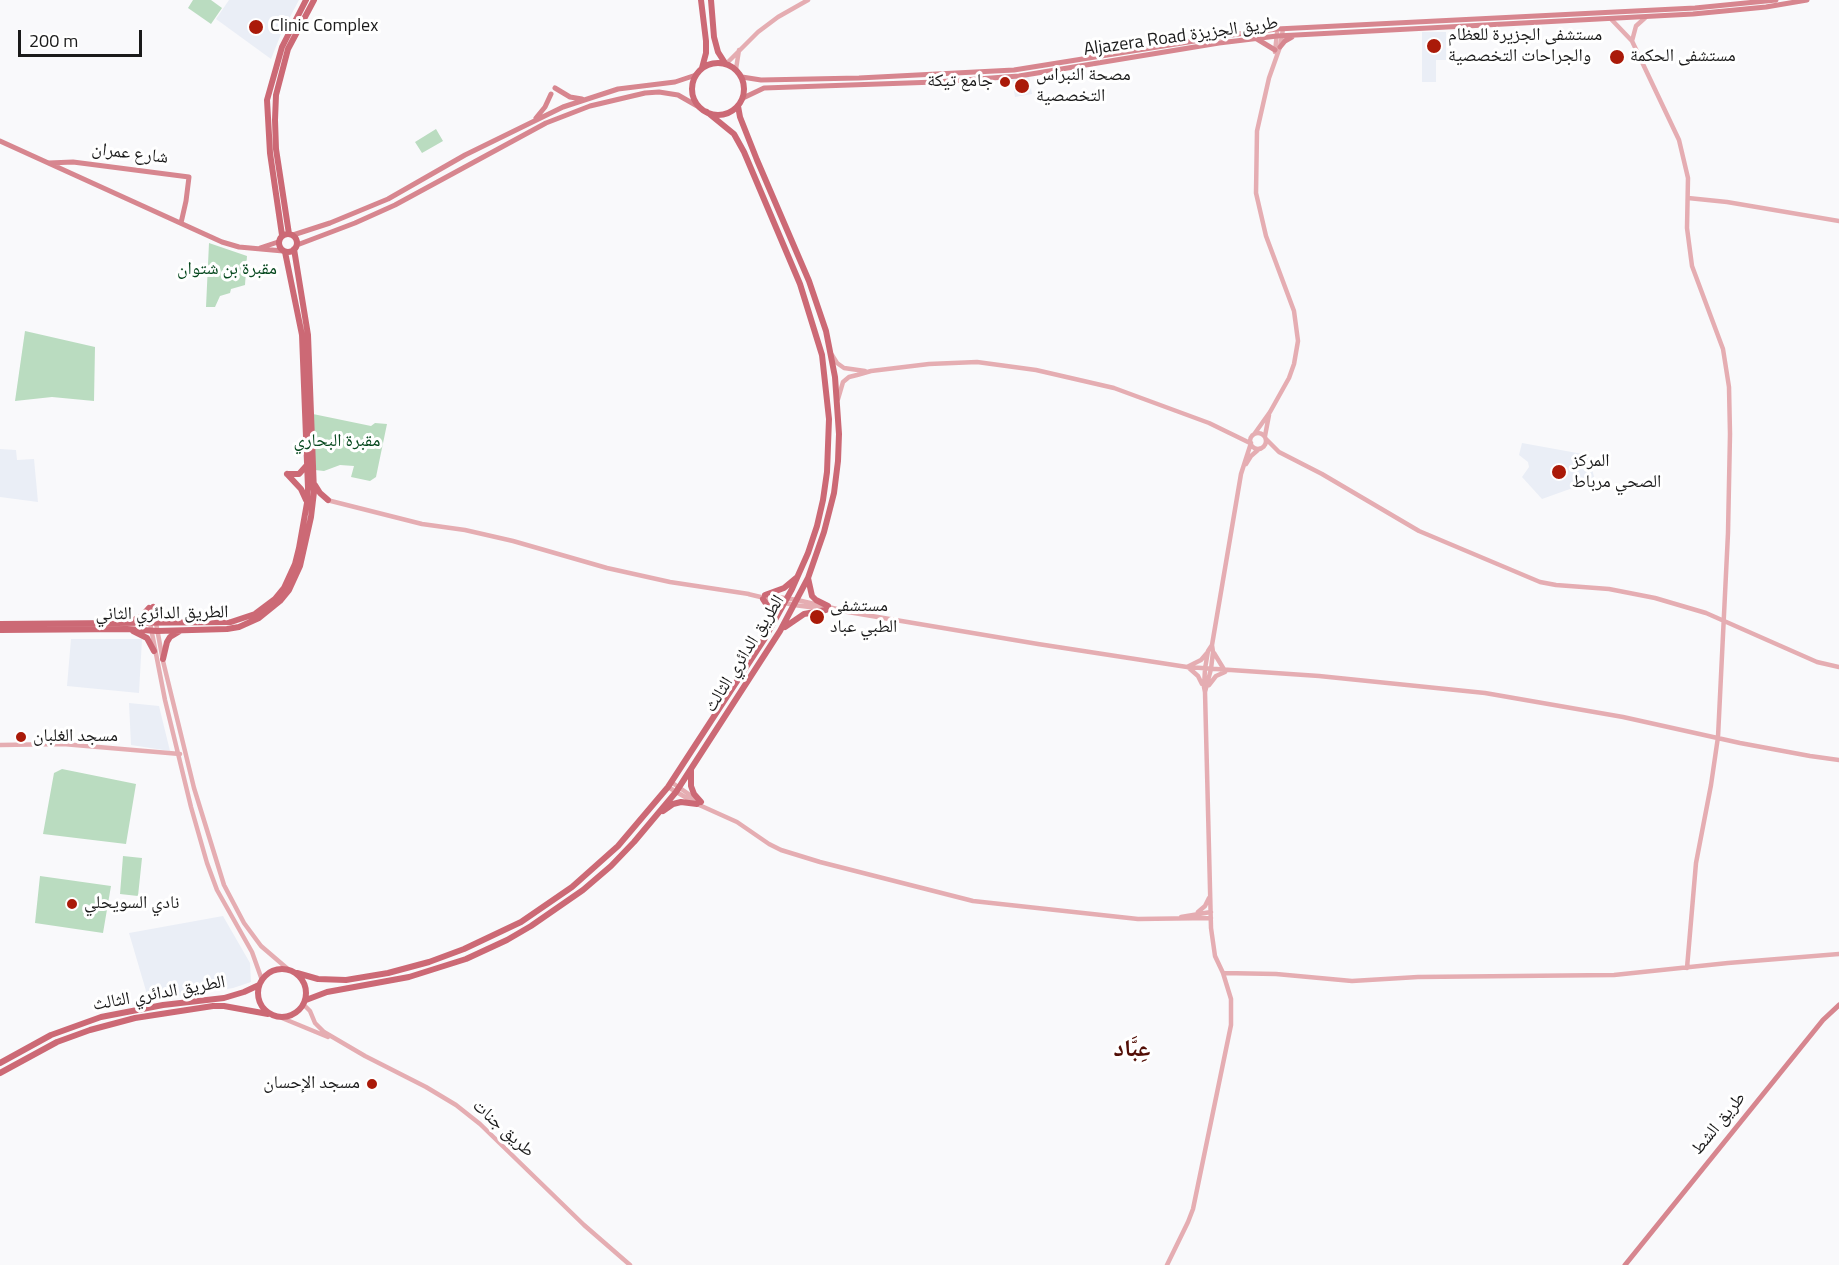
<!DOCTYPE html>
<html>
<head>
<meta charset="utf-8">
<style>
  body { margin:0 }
  #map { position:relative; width:1839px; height:1265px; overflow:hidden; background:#f9f9fb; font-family:"Titillium Web",sans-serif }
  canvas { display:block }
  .scale { position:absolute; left:18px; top:30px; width:124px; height:27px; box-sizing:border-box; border:3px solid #1a1a1a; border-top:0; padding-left:8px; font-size:18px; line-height:21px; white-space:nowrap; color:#1a1a1a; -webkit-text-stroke:4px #fff; paint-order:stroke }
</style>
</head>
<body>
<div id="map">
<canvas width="1839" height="1265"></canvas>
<div class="scale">200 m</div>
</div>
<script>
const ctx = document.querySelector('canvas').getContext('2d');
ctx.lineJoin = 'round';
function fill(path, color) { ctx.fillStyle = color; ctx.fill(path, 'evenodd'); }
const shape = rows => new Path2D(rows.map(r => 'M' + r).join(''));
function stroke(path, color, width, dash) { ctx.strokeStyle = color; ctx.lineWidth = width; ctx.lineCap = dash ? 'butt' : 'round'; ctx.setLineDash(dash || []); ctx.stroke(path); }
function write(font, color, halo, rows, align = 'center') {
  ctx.font = font + ' "Titillium Web","Noto Naskh Arabic",sans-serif'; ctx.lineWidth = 6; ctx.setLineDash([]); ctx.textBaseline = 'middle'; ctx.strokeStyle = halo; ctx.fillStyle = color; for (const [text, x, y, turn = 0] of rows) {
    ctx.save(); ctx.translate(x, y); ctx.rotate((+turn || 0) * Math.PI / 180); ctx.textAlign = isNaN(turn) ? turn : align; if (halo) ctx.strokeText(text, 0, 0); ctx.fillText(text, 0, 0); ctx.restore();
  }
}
const built = shape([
  [229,0,299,0,281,34,271,59,216,19],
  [1422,32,1446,32,1446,60,1436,60,1436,82,1422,82],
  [1029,75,1032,94,1015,97,1012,78],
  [1522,443,1588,455,1595,480,1542,499,1522,477,1529,467,1528,462,1519,455],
  [0,449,16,450,17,460,34,459,38,502,0,497],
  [71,639,142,639,139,693,67,686],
  [129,703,159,706,170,751,131,745],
  [223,916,250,963,251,982,233,988,149,1001,129,933]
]);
const green = shape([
  [193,0,211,0,222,8,211,24,188,8],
  [436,129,443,141,422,153,415,142],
  [209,243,247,256,245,285,231,289,230,293,220,296,215,307,206,307],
  [25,331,95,347,94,401,52,397,15,401],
  [313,414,371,426,375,423,387,424,376,477,370,481,351,477,354,466,340,465,324,471,315,470],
  [62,769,136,784,126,844,43,834,54,773],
  [123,856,142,858,138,896,120,894],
  [40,876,111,886,103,933,35,923]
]);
const tertiary = shape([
  [1611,19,1632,41,1679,140,1688,178,1687,228,1692,266,1723,349,1729,387,1730,434,1728,533,1718,737,1711,785,1696,863,1687,968],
  [1632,41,1636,26,1646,17],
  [1275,52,1277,33],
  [727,63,758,32,778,17,808,0],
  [736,69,739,50],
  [1688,198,1727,202,1839,221],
  [832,355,837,363,844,368,865,371],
  [838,399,843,382,849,377,857,375,871,371,929,364,977,362,1036,370,1114,388,1209,423,1250,443],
  '1250 441a8 8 0 1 1 16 0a8 8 0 1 1-16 0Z',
  [1255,433,1270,412,1289,378,1294,364,1298,341,1294,311,1266,236,1256,193,1257,131,1269,78,1280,47,1283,29],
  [1265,436,1269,415],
  [1266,439,1279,452,1322,474,1419,531,1540,582,1556,585,1609,589,1655,598,1706,613,1817,662,1839,667],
  [1246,464,1251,456,1259,449],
  [327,500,422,524,465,530,513,541,607,568,670,582,749,594],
  [748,594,794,605,848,612,1038,644,1187,667,1319,676,1485,693,1623,717,1740,743,1810,756,1839,760],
  [766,595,797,600,837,609],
  [150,623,165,700,191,807,207,863,217,890,252,952,262,980],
  [156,623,163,661,194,788,224,885,244,923,261,946,289,970],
  [1214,653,1225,671],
  [1187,667,1201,660,1207,653],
  [1189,668,1198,676,1202,684],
  [1209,685,1216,676,1225,672],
  [1205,692,1211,669,1213,652,1212,645],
  [0,745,63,744,180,754],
  [671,782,696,799],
  [668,787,697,804,737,822,769,844,781,850,820,862,973,901,1138,919,1211,918],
  [1198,912,1205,906,1209,898],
  [1181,917,1211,912],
  [1223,973,1276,974,1352,981,1418,977,1614,975,1728,963,1839,954],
  [304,1005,310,1011,315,1023,324,1032,365,1056,426,1087,456,1105,480,1124,584,1225,630,1265],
  [282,1018,328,1037],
  [1167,1265,1188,1222,1193,1209,1231,1025,1231,999,1223,973,1215,956,1211,928,1205,692,1204,687,1205,669,1208,651,1212,645,1241,474,1251,443]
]);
const secondary = shape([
  [1257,39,1275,50],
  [1280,47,1285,41,1292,37],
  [742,77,761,80,859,78,1014,70,1238,34,1277,29,1695,8,1776,0],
  [555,88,570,97,582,99],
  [743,98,764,88,936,82,1019,76,1219,43,1277,36,1693,14,1766,7,1807,0],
  [536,118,545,107,551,94],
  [0,141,222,242,239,247,283,251],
  [49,163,73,162,189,177,186,201,181,223],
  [293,235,330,223,388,199,465,155,563,107,618,89,675,82,696,75],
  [297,245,355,223,395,205,546,123,590,106,645,93,659,92,678,95,699,107],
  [260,248,278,242],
  [1625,1265,1823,1020,1839,1005]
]);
const primary = shape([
  [701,0,706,41,706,53,702,68],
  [711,0,714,37,718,52,725,63],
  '692 89a26 26 0 1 1 52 0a26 26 0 1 1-52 0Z',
  '279 243a9 9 0 1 1 18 0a9 9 0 1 1-18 0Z',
  [289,234,276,149,275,120,276,95,288,49,314,0],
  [282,235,270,153,267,100,282,47,306,0],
  [287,474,301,489,306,500],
  [287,474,299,474,307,465],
  [315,485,320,493,328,500],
  [808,578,812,596,816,600,828,606],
  [765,595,784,588,796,578],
  [763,599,771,611,772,623],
  [153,607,160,617,172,622],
  [131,621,141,617,149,608],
  [0,624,231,622,255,614,275,599,284,588,295,564,299,548,307,503,308,488,302,335,285,252],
  [785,627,804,614,826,610],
  [0,630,127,629,157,631,227,629,239,627,259,618,280,601,289,590,300,566,311,517,314,492,308,335,294,249],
  [133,631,147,638,154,651],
  [163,659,167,642,170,637,180,631],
  [691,770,691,786,694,794,701,802],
  [663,811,673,804,681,802,697,804],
  '258 993a24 24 0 1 1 48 0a24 24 0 1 1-48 0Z',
  [297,973,318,979,346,980,388,973,429,962,464,949,521,922,572,887,618,846,668,787,765,638,792,589,808,553,817,526,823,500,827,472,829,419,822,355,800,284,744,152,734,134,707,112],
  [306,1000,327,992,409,977,466,959,507,940,531,926,583,890,611,866,634,842,676,792,780,631,808,578,824,532,834,493,838,461,839,434,835,377,826,331,809,281,757,160,740,117,738,106],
  [0,1063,51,1035,101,1017,163,1005,224,998,244,992,259,985],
  [0,1073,57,1042,90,1030,135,1018,213,1006,224,1006,268,1014]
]);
const markers = [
  [256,27,8,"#aa1a09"],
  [1434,46,8,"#aa1a09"],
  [1617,57,8,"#aa1a09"],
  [1005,82,6,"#aa1a09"],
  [1022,86,8,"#aa1a09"],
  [1559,472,8,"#aa1a09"],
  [817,617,8,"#aa1a09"],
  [21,737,6,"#aa1a09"],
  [72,904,6,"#aa1a09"],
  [372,1084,6,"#aa1a09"]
];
const poiNames = [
  ["Clinic Complex",270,27],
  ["مستشفى الجزيرة للعظام",1448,36],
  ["والجراحات التخصصية",1448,57],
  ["مستشفى الحكمة",1630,57],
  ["مصحة النبراس",1036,76],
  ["التخصصية",1036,97],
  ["جامع تيكة",993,82,"right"],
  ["المركز",1572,462],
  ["الصحي مرباط",1572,483],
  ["مستشفى",830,607],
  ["الطبي عباد",830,628],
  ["مسجد الغلبان",33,737],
  ["نادي السويحلي",84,904],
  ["مسجد الإحسان",360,1084,"right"]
];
const streetNames = [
  ["Aljazera Road طريق الجزيزة",1181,37,-8],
  ["شارع عمران",130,154,7],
  ["الطريق الدائري الثاني",162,614,-1],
  ["الطريق الدائري الثالث",745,654,-58],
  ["الطريق الدائري الثالث",159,994,-10],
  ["طريق الشط",1719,1124,-51],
  ["طريق جنات",503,1129,42]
];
const parkNames = [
  ["مقبرة بن شتوان",227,270],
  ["مقبرة البحاري",337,442]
];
const districtNames = [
  ["عِبَّاد",1132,1050]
];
fill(built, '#eaeef6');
fill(green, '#badcc0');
stroke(tertiary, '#e5adb2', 4.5);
stroke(secondary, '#d7868f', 5);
stroke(primary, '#cc6975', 6);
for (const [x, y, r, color] of markers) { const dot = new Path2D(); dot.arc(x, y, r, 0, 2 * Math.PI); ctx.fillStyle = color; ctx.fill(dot); stroke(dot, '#fff', 2); }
write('18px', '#1a1a1a', '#fff', poiNames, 'left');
write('18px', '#1a1a1a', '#fff', streetNames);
write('18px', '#06481e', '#fff', parkNames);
write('bold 24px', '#520e06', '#fff', districtNames);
</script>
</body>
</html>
